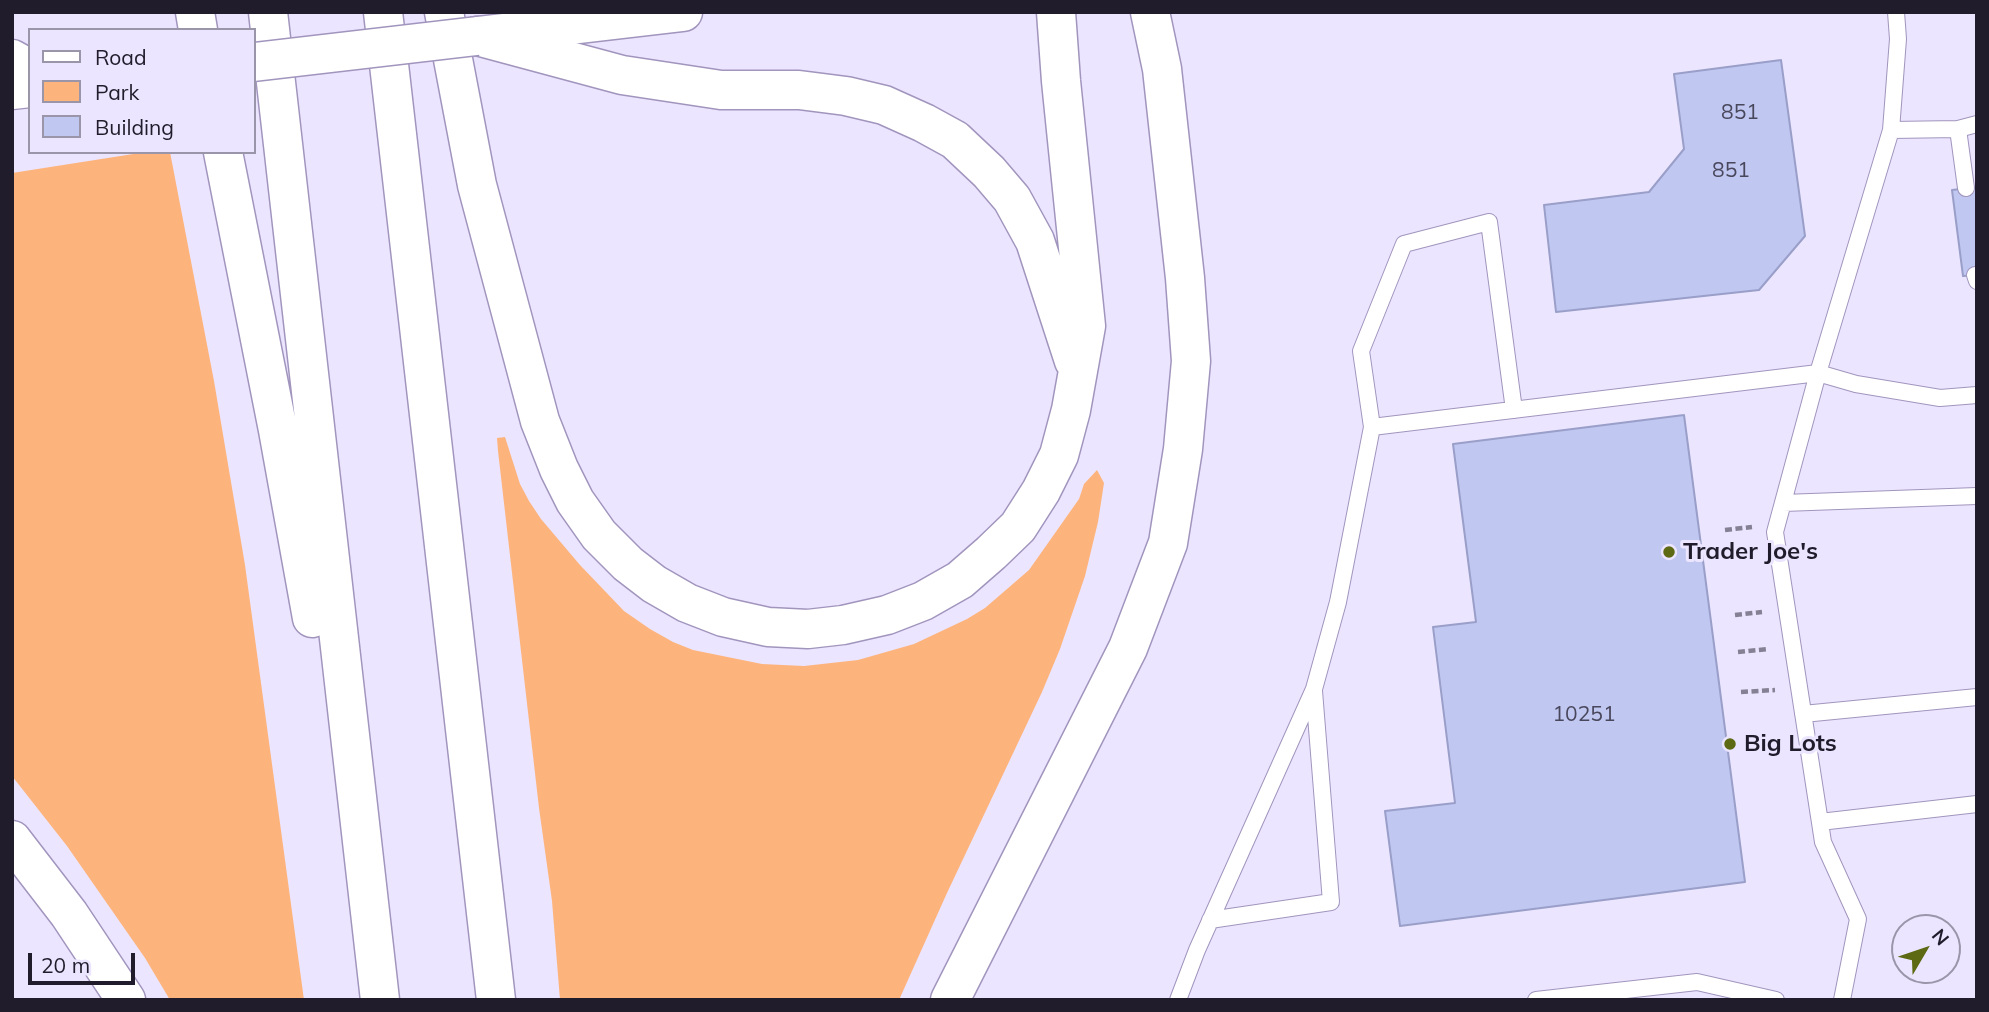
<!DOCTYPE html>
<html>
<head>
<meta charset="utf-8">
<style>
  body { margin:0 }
  #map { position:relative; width:1989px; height:1012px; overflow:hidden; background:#ece5ff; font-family:Mulish,sans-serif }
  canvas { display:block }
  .frame { position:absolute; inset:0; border:14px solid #211c2b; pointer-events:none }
  .legend { position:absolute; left:28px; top:28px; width:228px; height:126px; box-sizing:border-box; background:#ece5ff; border:2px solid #9b95aa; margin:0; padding:9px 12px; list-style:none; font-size:21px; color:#211c2b }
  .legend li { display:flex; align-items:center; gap:14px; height:35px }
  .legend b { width:35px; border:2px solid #9b95aa }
  .north { position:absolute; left:1891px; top:914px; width:70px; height:70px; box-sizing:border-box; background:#ece5ff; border:2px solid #9b95aa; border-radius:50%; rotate:51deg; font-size:19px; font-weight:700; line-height:28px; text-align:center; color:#211c2b }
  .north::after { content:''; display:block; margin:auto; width:24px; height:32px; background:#5d6a13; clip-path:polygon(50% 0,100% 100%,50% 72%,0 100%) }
  .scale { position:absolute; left:28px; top:953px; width:107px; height:32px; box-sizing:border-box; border:4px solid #211c2b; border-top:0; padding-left:9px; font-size:21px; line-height:24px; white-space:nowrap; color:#211c2b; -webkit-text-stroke:5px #ece5ff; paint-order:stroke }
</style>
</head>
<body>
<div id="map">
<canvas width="1989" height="1012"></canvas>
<div class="frame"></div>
<ul class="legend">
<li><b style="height:9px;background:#fff"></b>Road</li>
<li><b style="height:19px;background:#fdb47c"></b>Park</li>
<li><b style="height:19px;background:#c0c7f1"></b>Building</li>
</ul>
<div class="north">N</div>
<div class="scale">20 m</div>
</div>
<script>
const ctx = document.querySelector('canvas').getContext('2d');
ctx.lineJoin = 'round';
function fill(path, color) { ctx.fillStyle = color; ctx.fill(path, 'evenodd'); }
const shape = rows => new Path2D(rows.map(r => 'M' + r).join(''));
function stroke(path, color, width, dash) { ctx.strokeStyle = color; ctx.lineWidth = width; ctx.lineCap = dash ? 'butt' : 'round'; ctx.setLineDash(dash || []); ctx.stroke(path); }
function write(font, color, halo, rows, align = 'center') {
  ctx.font = font + ' Mulish,sans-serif'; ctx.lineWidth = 6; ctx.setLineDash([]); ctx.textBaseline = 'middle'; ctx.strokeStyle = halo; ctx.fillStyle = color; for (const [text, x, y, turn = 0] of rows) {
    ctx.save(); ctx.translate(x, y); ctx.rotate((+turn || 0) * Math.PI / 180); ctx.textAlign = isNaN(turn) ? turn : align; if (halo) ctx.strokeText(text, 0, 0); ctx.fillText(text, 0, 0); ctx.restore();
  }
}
const green = shape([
  [146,152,170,152,214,381,245,565,304,1000,170,1000,145,958,67,846,12,776,12,173],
  [505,437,520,484,529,501,541,519,580,565,624,611,650,629,673,642,693,650,762,664,804,666,858,660,914,644,967,619,985,608,1029,570,1079,499,1084,484,1097,470,1104,483,1098,522,1085,576,1060,649,1042,692,947,893,899,1000,560,1000,552,901,539,808,498,451,497,438]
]);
const building = shape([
  [1781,60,1805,236,1759,290,1556,312,1544,205,1649,192,1684,149,1674,74,1781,60],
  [1977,187,1977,275,1963,276,1952,190,1977,187],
  [1684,415,1745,882,1400,926,1385,811,1455,803,1433,627,1476,622,1453,444,1684,415]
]);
const path = shape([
  [1725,530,1752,527],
  [1735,615,1762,612],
  [1738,652,1768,649],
  [1741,692,1775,690]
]);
const lane = shape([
  [1958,129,1966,188],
  [1891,130,1958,129,1977,124],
  [1975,275,1977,281],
  [1372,427,1361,351,1404,244,1489,222,1514,410],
  [1783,503,1977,496],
  [1803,714,1977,697],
  [1820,822,1977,804],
  [1210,920,1331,902,1314,691],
  [1178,1000,1197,950,1314,689,1338,602,1372,427,1818,373,1856,384,1940,398,1977,395],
  [1536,1000,1697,982,1776,1000],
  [1842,1000,1858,919,1823,842,1775,532,1818,373,1891,130,1898,39,1896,12]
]);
const primary = shape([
  [477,36,683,12],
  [12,90,30,88]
]);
const highway = shape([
  [195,12,198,30],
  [268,12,380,1000],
  [383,12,496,1000],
  [444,12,477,185,540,421,559,469,575,501,599,535,628,564,654,584,687,603,723,617,768,627,808,629,843,625,887,615,923,601,960,580,991,553,1018,527,1041,491,1059,455,1071,410,1086,326,1061,81,1056,12],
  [477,36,622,75,721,90,799,90,846,96,884,105,924,123,955,140,989,172,1012,199,1035,241,1074,361],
  [12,59,30,69],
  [223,152,278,430,312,618],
  [12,840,69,914,126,1000],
  [950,1000,1128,648,1168,543,1183,449,1191,361,1185,278,1162,69,1150,12]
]);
const primaryBridge = shape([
  [254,62,477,36]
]);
const markers = [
  [1669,552,7,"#5d6a13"],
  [1730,744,7,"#5d6a13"]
];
const numberNames = [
  ["851",1740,113],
  ["851",1731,171],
  ["10251",1584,715]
];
const poiNames = [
  ["Trader Joe's",1683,552],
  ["Big Lots",1744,744]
];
fill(green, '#fdb47c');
fill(building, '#c0c7f1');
stroke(building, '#999fc8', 2);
stroke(lane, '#a195bd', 18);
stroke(primary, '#a195bd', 41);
stroke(highway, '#a195bd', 41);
stroke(path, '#868094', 4.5, [7, 3.5]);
stroke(lane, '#fff', 16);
stroke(primary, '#fff', 38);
stroke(highway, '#fff', 38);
stroke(primaryBridge, '#a195bd', 41, []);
stroke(primaryBridge, '#fff', 38);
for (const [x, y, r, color] of markers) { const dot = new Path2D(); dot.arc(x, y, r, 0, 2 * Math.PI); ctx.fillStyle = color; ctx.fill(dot); stroke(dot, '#ece5ff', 2.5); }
write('21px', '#49475c', null, numberNames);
write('bold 24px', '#211c2b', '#ece5ff', poiNames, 'left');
</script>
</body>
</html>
